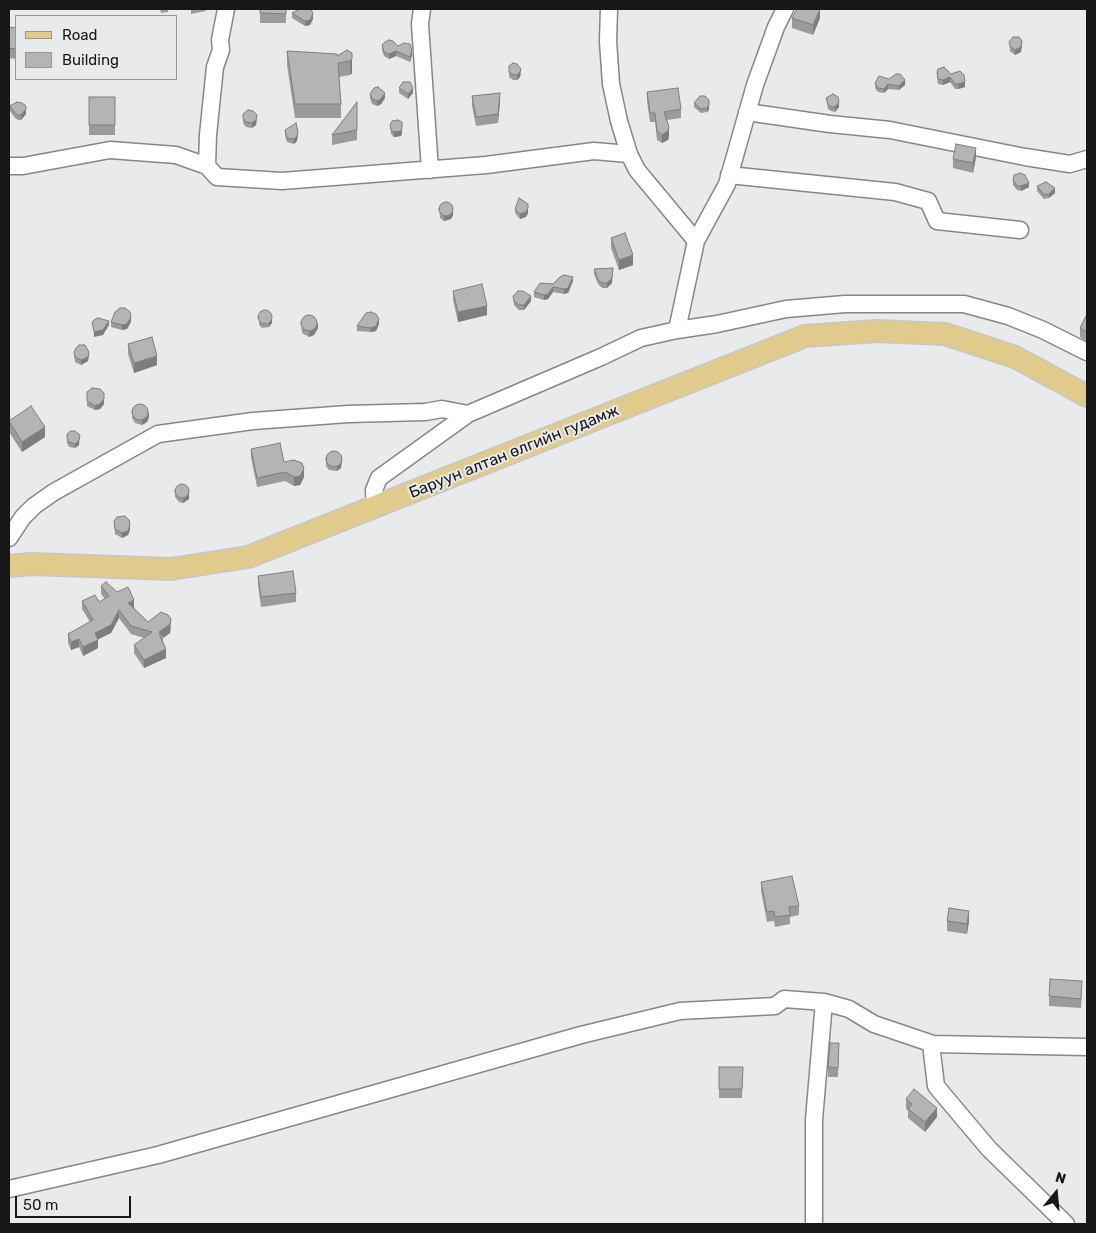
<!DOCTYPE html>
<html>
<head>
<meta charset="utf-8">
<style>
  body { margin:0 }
  #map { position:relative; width:1096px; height:1233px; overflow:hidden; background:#e9eaeb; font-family:Rubik,sans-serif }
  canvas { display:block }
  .frame { position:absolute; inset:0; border:10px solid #171717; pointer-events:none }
  .legend { position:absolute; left:15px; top:15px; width:162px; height:65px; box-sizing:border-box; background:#e9eaeb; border:1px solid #959696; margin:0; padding:6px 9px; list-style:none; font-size:15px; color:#171717 }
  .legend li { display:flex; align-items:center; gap:10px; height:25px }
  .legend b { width:25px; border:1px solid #959696 }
  .north { position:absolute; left:1031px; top:1168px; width:50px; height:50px; -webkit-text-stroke:4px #e9eaeb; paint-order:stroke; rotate:17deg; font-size:14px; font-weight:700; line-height:20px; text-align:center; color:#171717 }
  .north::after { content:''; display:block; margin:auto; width:18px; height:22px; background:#171717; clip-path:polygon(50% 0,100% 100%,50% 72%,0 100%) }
  .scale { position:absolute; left:15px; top:1196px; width:116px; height:22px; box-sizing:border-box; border:2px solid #171717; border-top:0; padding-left:6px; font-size:15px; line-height:18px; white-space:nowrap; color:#171717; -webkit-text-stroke:4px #e9eaeb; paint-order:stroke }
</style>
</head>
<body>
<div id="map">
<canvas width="1096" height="1233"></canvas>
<div class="frame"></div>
<ul class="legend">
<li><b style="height:6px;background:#e0ca8c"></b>Road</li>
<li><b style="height:14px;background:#b4b4b5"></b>Building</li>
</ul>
<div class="north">N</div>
<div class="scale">50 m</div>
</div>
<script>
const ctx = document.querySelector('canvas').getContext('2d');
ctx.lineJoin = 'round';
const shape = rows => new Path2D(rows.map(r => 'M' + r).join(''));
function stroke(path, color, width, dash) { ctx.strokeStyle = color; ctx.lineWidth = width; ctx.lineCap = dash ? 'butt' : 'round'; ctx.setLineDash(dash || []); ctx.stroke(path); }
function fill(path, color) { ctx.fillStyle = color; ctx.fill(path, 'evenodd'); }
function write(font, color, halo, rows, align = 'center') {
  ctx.font = font + ' Rubik,sans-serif'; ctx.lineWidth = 4; ctx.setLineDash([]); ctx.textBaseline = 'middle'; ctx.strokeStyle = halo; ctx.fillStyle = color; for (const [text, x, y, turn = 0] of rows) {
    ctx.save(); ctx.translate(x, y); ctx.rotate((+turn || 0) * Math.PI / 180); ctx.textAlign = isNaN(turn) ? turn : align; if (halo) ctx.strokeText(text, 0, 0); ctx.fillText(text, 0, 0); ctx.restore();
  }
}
const minor = shape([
  [422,9,420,24,430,170],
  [609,9,608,41,611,84,619,121,629,154],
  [747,112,830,124,890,130,1025,157,1070,164,1087,159],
  [9,166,23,166,110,150,176,155,207,166,217,177,282,181,486,165,594,151,629,154,637,170,696,241],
  [207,166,208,135,215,67,221,50,220,40,226,9],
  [729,175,895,192,928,201,937,221,1020,230],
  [677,330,696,241,727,184,755,85,776,27,785,9],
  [375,507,374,490,379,478,468,414,601,357,641,338,677,330,717,324,786,309,845,304,964,304,1008,316,1043,330,1087,352],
  [9,538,23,517,34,506,54,492,158,434,253,421,348,414,425,412,442,409,468,414],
  [931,1044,936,1086,989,1149,1066,1224],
  [9,1189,158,1155,581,1035,680,1011,775,1006,784,999,824,1002,849,1009,874,1024,933,1044,1087,1047],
  [814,1224,814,1120,824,1002]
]);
const major = shape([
  [9,566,32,564,171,569,248,557,805,336,877,331,945,334,1015,357,1087,396]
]);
const wall = shape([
  [160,9,168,9,168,12,161,13],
  [191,9,206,9,206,11,191,14],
  [260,9,286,9,286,23,260,23],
  [292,13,313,19,310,25,305,26,292,18],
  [792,18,820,18,813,35,792,28],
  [9,27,16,28,16,59,9,58],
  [1009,42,1022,45,1021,52,1015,55,1010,51],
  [382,45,398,46,412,55,410,62,396,56,389,59,384,56,382,50],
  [347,50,352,67,352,73,350,75,339,77,341,104,341,118,295,118,287,65,287,51,337,56],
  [509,66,521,74,520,77,517,80,513,80,509,77],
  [938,69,965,87,958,89,955,89,950,82,943,85,938,84,937,77,937,72],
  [875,83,905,85,899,90,888,89,884,93,878,92,875,88],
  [399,88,413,93,408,99,399,93],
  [647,92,681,109,681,118,667,120,669,136,668,140,662,143,657,140,655,122,650,122,647,101],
  [370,94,385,98,381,104,377,106,372,104,370,98],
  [472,96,500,102,498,123,476,126,472,106],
  [700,96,709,110,707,112,701,113,694,107,694,103],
  [89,97,115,97,115,135,89,135],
  [826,98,839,107,835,112,831,111,828,109],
  [357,102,357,140,332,145,332,135],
  [9,103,11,105,26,114,21,120,18,120,15,118,10,111],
  [243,114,257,120,256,125,252,128,246,127,243,123],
  [390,125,402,133,401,136,394,137,391,134],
  [285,130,298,136,297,141,294,144,287,142,285,135],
  [976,157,973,173,953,168,953,159],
  [1013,180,1029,187,1021,191,1017,190,1013,185],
  [1037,186,1055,193,1049,198,1044,199,1037,191],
  [439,207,453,215,451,219,444,221,440,218],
  [515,209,528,213,526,217,520,219,515,213],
  [611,238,633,265,619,270,611,248],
  [594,269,612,283,607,288,602,288,598,284,594,274],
  [573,281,568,293,564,294,553,292,548,299,544,300,534,297,534,292,553,284],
  [453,291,487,315,458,322,453,300],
  [513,296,531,301,524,310,519,310,514,305],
  [259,314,272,323,269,327,262,328,259,325],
  [1087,314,1087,342,1080,337,1080,328],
  [111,322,131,322,127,329,122,330,111,327],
  [301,323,318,328,314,335,309,337,302,333],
  [379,324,376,331,371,332,357,331,357,326],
  [128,344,157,365,134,373,128,354],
  [74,352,89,356,88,361,81,365,75,362],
  [87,392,104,404,100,409,95,410,87,406],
  [132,413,149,417,147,422,142,425,135,423,132,418],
  [9,421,45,437,22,452,9,432],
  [80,435,79,445,75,448,69,447,67,443,67,438],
  [251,449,284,462,304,477,300,485,294,486,285,481,257,487,251,457],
  [326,456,342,462,341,468,337,471,329,470,326,466],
  [189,489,189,499,183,503,179,502,175,497,175,492],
  [114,521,130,530,128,535,122,538,115,534],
  [258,576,296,593,296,602,261,607,258,585],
  [101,586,134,608,148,622,171,627,170,633,163,638,163,642,166,658,144,668,134,653,134,645,144,638,131,634,119,618,111,633,98,639,98,648,83,656,79,647,71,650,68,643,68,634,90,622,82,609,82,601,99,602,105,599,101,594],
  [761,882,799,906,799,915,790,917,790,924,775,927,774,921,767,922,761,891],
  [947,921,969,921,967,934,947,931],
  [1082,991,1081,1008,1049,1006,1049,996],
  [839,1053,838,1077,828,1077,828,1067],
  [719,1067,743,1067,742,1098,719,1098],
  [906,1099,937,1117,925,1132,908,1118,908,1111,906,1109]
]);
const shadedWall = shape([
  [820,9,820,18,813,35,813,25],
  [313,14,313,19,310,25,305,26,305,21],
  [1022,41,1021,52,1015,55,1015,50],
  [412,50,412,55,410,62,410,57],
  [396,51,396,56,389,59,389,54],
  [352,53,352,73,350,75,350,61],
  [521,69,520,77,517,80,517,75],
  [950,77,950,82,943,85,943,80],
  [905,80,905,85,899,90,899,86],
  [965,82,965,87,958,89,958,84],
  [888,84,888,89,884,93,884,89],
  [413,88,413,93,408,99,408,94],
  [385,93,385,98,381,104,377,106,377,101],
  [500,93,500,102,498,123,498,114],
  [709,100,709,110,707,112,707,108],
  [839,102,839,107,835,112,835,107],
  [26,109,26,114,21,120,21,115],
  [257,115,256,125,252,128,252,123],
  [669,127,669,136,668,140,662,143,662,135],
  [402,128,402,133,401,136,394,137,394,132],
  [298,132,297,141,294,144,294,139],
  [976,148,976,157,973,173,973,163],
  [1029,183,1029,187,1021,191,1021,186],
  [1055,188,1055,193,1049,198,1049,194],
  [528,208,528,213,526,217,520,219,520,214],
  [453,210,453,215,451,219,444,221,444,216],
  [633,255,633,265,619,270,619,260],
  [613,268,612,283,607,288,607,283],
  [573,277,573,281,568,293,564,294,564,289],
  [553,287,553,292,548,299,544,300,544,295],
  [531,296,531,301,524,310,524,305],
  [487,306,487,315,458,322,458,312],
  [131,317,131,322,127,329,122,330,122,325],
  [272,319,272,323,269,327,269,322],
  [379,319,379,324,376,331,371,332,371,328],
  [109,321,109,325,103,335,94,337,94,332],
  [318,323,318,328,314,335,309,337,309,332],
  [89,352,88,361,81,365,81,360],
  [157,356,157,365,134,373,134,363],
  [104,399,104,404,100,409,95,410,95,406],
  [149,412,149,417,147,422,142,425,142,420],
  [45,427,45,437,22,452,22,442],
  [79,440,79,445,75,448,75,444],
  [342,458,341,468,337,471,337,466],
  [304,469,304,477,300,485,294,486,294,477],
  [189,494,189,499,183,503,183,498],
  [130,525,130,530,128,535,122,538,122,533],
  [134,600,134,608,128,611,128,603],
  [119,610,119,618,111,633,95,641,95,633],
  [171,619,170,633,163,638,163,635,159,632],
  [79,639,79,647,71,650,71,642],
  [98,640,98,648,83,656,83,647],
  [166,649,166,658,144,668,144,660],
  [969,911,969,921,967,934,967,924],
  [937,1108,937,1117,925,1132,925,1122]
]);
const building = shape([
  [260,9,286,9,286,14,260,13,260,9],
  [300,9,311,9,313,14,310,20,305,21,292,13,300,9],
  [797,9,820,9,813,25,792,18,797,9],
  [9,27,16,28,16,49,9,48,9,27],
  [1013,37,1019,37,1022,41,1021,47,1015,50,1010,46,1009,42,1013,37],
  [389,40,393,41,398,46,404,43,410,44,412,50,410,57,396,51,389,54,384,52,382,45,385,42,389,40],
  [347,50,352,53,352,59,350,61,338,63,341,104,295,104,287,51,337,54,337,56,347,50],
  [513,63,517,64,521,69,520,72,517,75,513,75,509,72,509,66,513,63],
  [944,67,951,74,960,71,964,75,965,82,958,84,955,84,950,77,943,80,938,79,937,72,938,69,944,67],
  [896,74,900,74,905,80,899,86,888,84,884,89,878,88,875,83,879,76,889,79,896,74],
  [403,82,410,82,413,88,408,94,399,88,403,82],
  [378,87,385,93,381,99,377,101,372,99,370,94,374,88,378,87],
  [678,88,681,109,664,112,669,127,668,131,662,135,657,131,655,113,650,113,647,92,678,88],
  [500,93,498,114,476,117,472,96,500,93],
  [833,94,838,97,839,102,835,107,831,107,828,104,826,98,833,94],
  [700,96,705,96,709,100,709,105,707,108,701,109,694,103,700,96],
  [89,97,115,97,115,125,89,125,89,97],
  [17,102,22,103,26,106,26,109,21,115,18,115,15,113,10,106,17,102],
  [357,102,357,130,332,135,357,102],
  [248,110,253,111,257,115,256,120,252,123,246,122,243,118,243,114,248,110],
  [398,120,402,122,402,128,401,131,394,132,391,130,390,125,392,121,398,120],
  [296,123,298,132,297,136,294,139,287,138,285,130,296,123],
  [956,144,976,148,973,163,953,159,956,144],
  [1020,173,1025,175,1029,183,1021,186,1017,186,1013,180,1014,175,1020,173],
  [1046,182,1055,188,1049,194,1044,195,1037,186,1046,182],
  [519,198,528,204,528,208,526,212,520,214,515,209,519,198],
  '439 209a7 7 0 1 1 14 0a7 7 0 1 1-14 0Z',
  [625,233,633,255,619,260,611,238,625,233],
  [613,268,612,278,607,283,602,283,598,280,594,269,613,268],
  [564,275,573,277,568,288,564,289,553,287,548,294,544,295,534,292,540,283,553,284,560,277,564,275],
  [482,284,487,306,458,312,453,291,482,284],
  [518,291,523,291,531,296,524,305,519,305,514,301,513,296,518,291],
  [120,308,125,308,130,312,131,317,127,324,122,325,111,322,115,312,120,308],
  '258 317a7 7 0 1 1 14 0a7 7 0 1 1-14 0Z',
  [371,312,376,314,379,319,376,326,371,328,357,326,366,313,371,312],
  [1087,314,1087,332,1080,328,1087,314],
  '301 323a8 8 0 1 1 16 0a8 8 0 1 1-16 0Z',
  [98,318,109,321,103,330,94,332,92,322,94,320,98,318],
  [152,337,157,356,134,363,128,344,152,337],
  [79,345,85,345,89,352,88,357,81,360,75,357,74,352,76,348,79,345],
  [92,388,100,389,104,393,104,399,100,404,95,406,87,401,87,392,92,388],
  '132 412a8 8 0 1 1 16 0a8 8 0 1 1-16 0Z',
  [31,406,45,427,22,442,9,421,31,406],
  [71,431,75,431,80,435,79,440,75,444,69,442,67,438,67,434,71,431],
  [280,443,284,462,294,460,302,463,304,469,300,476,294,477,285,472,257,478,251,449,280,443],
  '326 459a8 8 0 1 1 16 0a8 8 0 1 1-16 0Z',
  '175 491a7 7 0 1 1 14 0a7 7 0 1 1-14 0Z',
  [125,516,129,520,130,525,128,531,122,533,115,529,114,521,117,517,125,516],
  [293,571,296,593,261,597,258,576,293,571],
  [106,582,117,592,128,587,134,600,128,603,148,622,161,612,168,615,171,619,170,624,159,632,163,635,159,634,166,649,144,660,134,645,152,632,131,626,119,610,111,625,95,633,98,640,83,647,79,639,71,642,68,634,93,620,82,601,95,595,99,602,109,596,101,586,106,582],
  [792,876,799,906,789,907,790,915,775,917,774,911,767,912,761,882,792,876],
  [949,908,969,911,967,924,947,921,949,908],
  [1050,979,1082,981,1081,999,1049,996,1050,979],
  [830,1043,839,1043,838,1068,828,1067,830,1043],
  [719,1067,743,1067,742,1089,719,1089,719,1067],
  [914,1089,937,1108,925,1122,908,1109,912,1104,906,1099,914,1089]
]);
const streetNames = [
  ["Баруун алтан өлгийн гудамж",514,452,-22]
];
stroke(minor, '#868788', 19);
stroke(major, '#c7c7c7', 24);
stroke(minor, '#fff', 16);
stroke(major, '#e0ca8c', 21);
fill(wall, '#9b9b9c');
fill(shadedWall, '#7e7e7f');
fill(building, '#b4b4b5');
stroke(building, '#7e7e7f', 1);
write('16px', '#171717', '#e9eaeb', streetNames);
</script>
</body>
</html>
